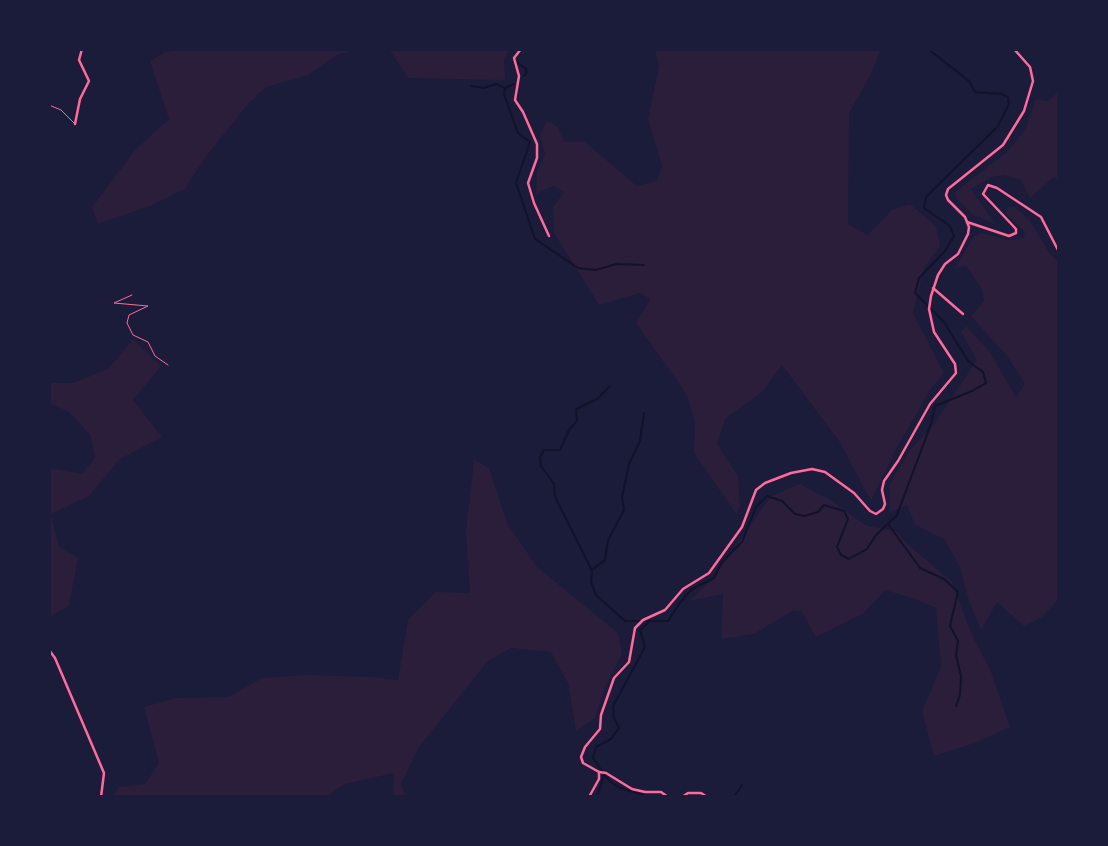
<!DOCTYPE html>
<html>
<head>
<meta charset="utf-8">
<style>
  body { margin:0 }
  #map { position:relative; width:1108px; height:846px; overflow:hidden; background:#1b1b3a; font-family:"Times New Roman",serif }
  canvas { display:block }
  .frame { position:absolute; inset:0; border:51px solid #1b1b3a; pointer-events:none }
</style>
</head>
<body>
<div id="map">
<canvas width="1108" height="846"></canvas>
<div class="frame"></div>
</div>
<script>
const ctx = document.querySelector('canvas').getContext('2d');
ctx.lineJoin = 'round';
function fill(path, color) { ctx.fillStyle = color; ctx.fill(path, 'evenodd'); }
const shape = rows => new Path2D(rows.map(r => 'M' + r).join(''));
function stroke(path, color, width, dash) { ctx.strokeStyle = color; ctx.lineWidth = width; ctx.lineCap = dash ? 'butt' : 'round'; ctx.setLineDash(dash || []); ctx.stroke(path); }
const green = shape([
  [192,49,259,49,276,51,279,49,358,49,337,55,308,75,266,87,248,104,204,159,185,189,150,206,98,224,92,207,136,149,169,119,150,61,165,52],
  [389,49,510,49,504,59,505,80,408,78],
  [655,49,881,49,870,76,849,113,848,224,868,235,892,210,910,204,936,226,940,246,924,268,913,313,944,373,930,390,894,453,871,501,839,441,782,365,762,392,725,419,717,444,738,476,740,505,737,515,694,453,695,422,687,395,636,323,650,299,640,293,599,305,554,233,553,207,564,192,553,186,536,194,537,171,545,155,540,134,547,121,558,127,564,142,585,142,637,186,657,181,662,166,648,119,659,66],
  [1059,84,1059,180,1054,177,1030,198,1021,180,1004,175,992,177,971,189,995,224,973,215,956,198,955,192,1007,152,1026,128,1036,99,1048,101,1057,93],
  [1008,207,1015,207,1030,221,1050,254,1059,263,1059,599,1042,617,1024,626,997,602,981,630,969,601,960,567,944,539,915,525,907,505,890,512,890,484,910,450,933,426,977,360,961,332,966,326,989,351,1016,397,1025,384,1007,356,971,316,984,301,982,289,966,266,955,268,974,236,981,233,1008,240,1023,238,1025,232,1005,213],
  [133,339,161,366,133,400,162,437,120,459,89,496,51,514,59,547,78,558,69,606,49,617,49,468,82,474,95,457,90,435,69,412,49,403,49,383,73,383,108,369],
  [474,460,489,468,507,523,537,567,618,633,622,654,604,689,595,718,576,731,568,683,551,652,511,648,487,662,419,747,401,784,406,797,393,797,394,773,345,784,326,797,113,797,119,787,145,784,159,763,144,707,176,698,228,697,262,678,307,675,371,677,398,680,408,620,435,592,470,593,466,531],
  [800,484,830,500,867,526,896,531,905,542,952,582,972,635,991,672,1010,727,975,743,934,756,922,711,941,667,936,608,915,599,885,590,864,613,816,637,802,612,794,610,754,634,721,639,723,594,689,601,713,578,771,496]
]);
const stream = shape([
  [516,62,525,68,527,72,524,76],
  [514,84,505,88,504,94,518,133,530,142,516,183,535,239,578,268,596,270,616,264,644,265],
  [471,86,484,88,496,84,503,87],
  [610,386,597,399,576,409,577,421,569,430,560,450,544,450,540,457,541,466,554,484,555,497,592,571,591,582,596,595,625,621,668,621,679,604,692,589,714,578,722,562,742,542,756,507,767,496,782,501,795,514,804,516,818,512,824,505,844,511,848,519,837,547,841,555,849,559,867,549,876,535,897,515,931,424,935,406,972,391,986,383,983,372,968,361,944,322,915,293,919,278,945,251,954,236,950,226,924,208,926,197,998,126,1009,104,1008,97,1001,94,975,92,969,81,928,49],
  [888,524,920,568,944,579,958,592,950,626,958,641,956,655,961,676,960,695,956,706],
  [593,569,605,560,608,540,624,510,622,497,629,464,640,441,644,413],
  [648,623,640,630,645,647,613,706,614,718,619,728,611,739,596,747,593,758,609,781,620,788,650,797],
  [597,797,604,775],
  [734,797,742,785]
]);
const path = shape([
  [132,295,114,303,148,306,129,315,127,323,133,335,148,342,155,356,168,365]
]);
const service = shape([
  [49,105,61,110,75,124]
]);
const minor = shape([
  [521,49,514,58,519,76,515,100,523,112,537,144,537,158,528,183,534,203,549,236],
  [75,124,80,99,89,81,79,60,82,49],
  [967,222,1009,236,1016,233,1016,229,983,194,988,185,997,188,1041,217,1059,252],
  [933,288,963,314],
  [49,650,55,658,104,773,101,797],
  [599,772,606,773,632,789,645,792,661,792,668,797],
  [682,797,688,793,701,793,707,797]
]);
const tertiary = shape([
  [589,797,599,779,599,772,583,763,581,757,585,747,600,729,601,715,614,678,629,662,635,628,643,620,665,610,683,589,709,573,742,527,756,490,765,483,791,473,812,469,825,472,854,493,870,511,876,514,883,509,885,504,882,490,884,481,898,461,930,404,956,373,955,364,934,332,929,309,931,296,938,275,945,264,958,254,968,234,969,227,965,217,948,200,946,195,948,189,1003,145,1024,111,1033,81,1030,67,1014,49]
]);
fill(green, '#2a1e3b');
stroke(stream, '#12122b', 2);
stroke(path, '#ff6b9d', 1);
stroke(service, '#ff6b9d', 1);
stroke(minor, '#ff6b9d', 2.5);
stroke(tertiary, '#ff6b9d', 2.5);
</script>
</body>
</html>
